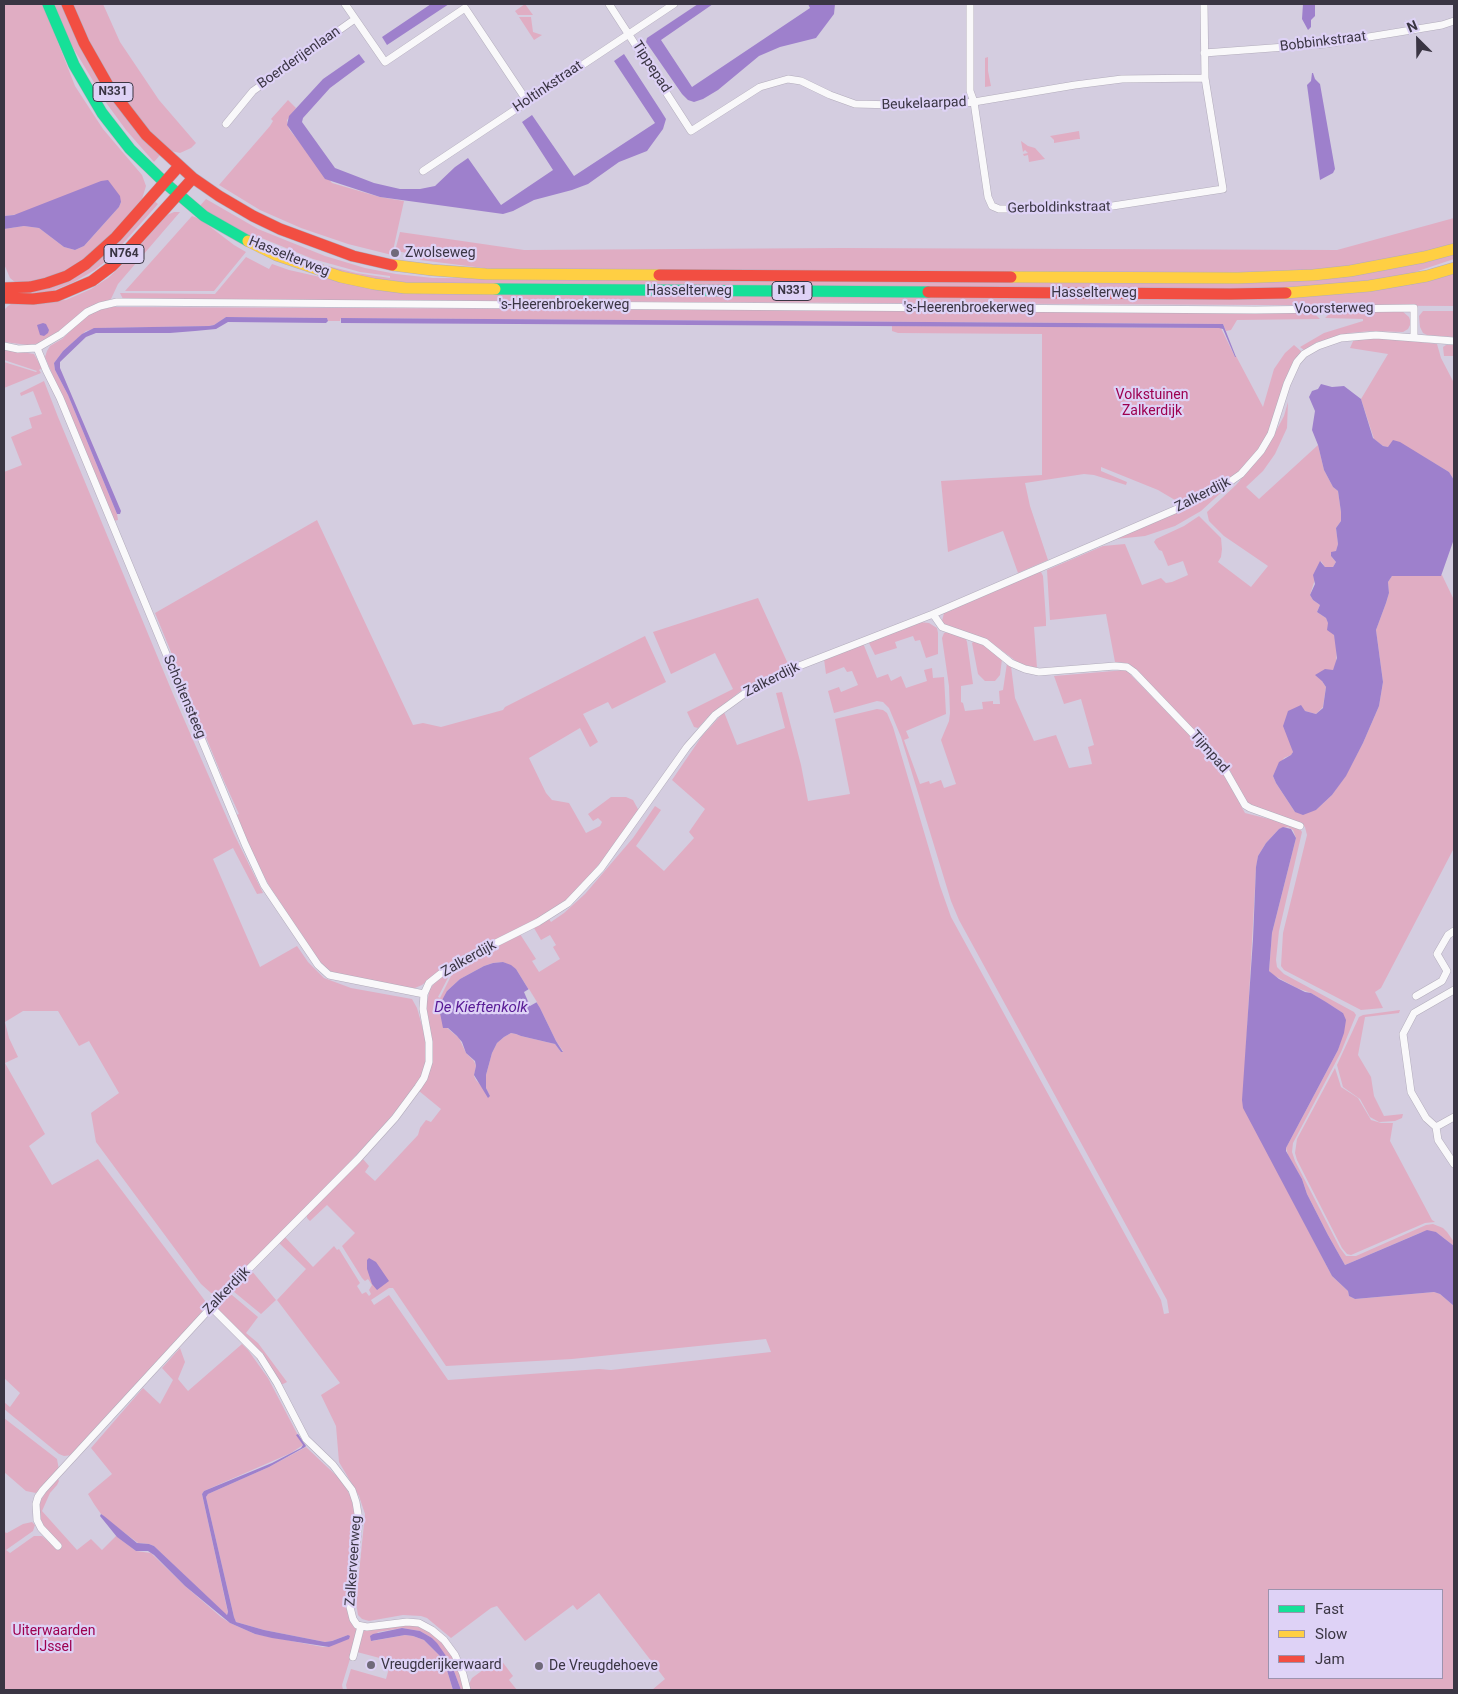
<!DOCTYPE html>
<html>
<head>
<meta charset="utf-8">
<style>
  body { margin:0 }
  #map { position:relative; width:1458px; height:1694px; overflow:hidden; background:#d4cde0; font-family:Roboto,sans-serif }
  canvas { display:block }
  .frame { position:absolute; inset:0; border:5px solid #3a3543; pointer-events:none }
  .legend { position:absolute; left:1268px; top:1589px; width:175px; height:90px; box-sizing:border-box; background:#ded2f6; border:1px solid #9c93ae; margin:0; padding:6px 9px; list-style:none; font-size:15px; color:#3a3543 }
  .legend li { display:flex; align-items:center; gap:10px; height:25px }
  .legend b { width:25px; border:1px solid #9c93ae }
  .north { position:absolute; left:1393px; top:15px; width:50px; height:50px; -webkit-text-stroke:4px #ded2f6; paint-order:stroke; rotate:337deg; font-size:14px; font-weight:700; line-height:20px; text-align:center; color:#3a3543 }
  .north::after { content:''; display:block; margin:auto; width:18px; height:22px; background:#3a3543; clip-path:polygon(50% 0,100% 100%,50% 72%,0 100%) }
</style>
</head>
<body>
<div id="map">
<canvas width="1458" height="1694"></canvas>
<div class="frame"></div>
<ul class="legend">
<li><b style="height:6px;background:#16e098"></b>Fast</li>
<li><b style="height:6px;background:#ffcf43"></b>Slow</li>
<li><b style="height:6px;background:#f24e42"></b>Jam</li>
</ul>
<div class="north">N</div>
</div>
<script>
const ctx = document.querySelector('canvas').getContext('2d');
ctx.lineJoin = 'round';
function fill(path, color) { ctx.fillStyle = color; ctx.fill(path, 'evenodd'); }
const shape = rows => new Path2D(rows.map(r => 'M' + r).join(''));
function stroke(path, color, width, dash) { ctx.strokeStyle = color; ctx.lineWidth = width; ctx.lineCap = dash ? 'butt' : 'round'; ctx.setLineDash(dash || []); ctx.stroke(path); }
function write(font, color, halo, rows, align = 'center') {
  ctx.font = font + ' Roboto,sans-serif'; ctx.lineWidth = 4.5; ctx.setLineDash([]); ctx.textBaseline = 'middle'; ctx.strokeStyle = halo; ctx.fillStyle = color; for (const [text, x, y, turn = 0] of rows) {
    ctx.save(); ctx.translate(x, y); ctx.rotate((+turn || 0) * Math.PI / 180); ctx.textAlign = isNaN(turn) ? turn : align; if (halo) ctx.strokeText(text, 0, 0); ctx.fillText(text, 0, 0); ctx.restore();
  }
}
const green = shape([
  [4,4,43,4,75,86,103,129,142,175,146,186,142,199,91,258,46,281,16,283,10,278,4,264,4,229,24,226,39,228,64,247,75,250,84,246,119,207,121,202,4,216],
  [53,4,62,4,74,32,160,155,154,162,126,130,107,104,66,36],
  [72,4,103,4,120,42,159,100,196,143,191,148,180,153,171,151,145,126,127,104,97,58],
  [525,4,533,15,518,15,515,11],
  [519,17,531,17,533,32,542,35,534,40],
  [988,57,988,71,991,86,985,87,985,58],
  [288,100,296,108,287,120,289,129,332,183,380,197,404,201,392,255,348,244,301,228,260,210,219,185,270,126,273,121,271,119],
  [1079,131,1080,139,1078,139,1054,143,1054,140,1050,136],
  [1021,141,1028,146,1035,148,1045,159,1029,162,1028,155,1024,156,1023,154,1028,153,1025,150,1023,152],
  [152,199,158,204,112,256,95,270,74,282,47,293,25,296,16,290,64,279],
  [206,199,258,229,325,256,365,268,396,274,433,278,1256,283,1454,254,1454,259,1400,277,1374,281,1284,289,417,284,363,277,308,263,245,236,199,207],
  [259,237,313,259,360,272,390,276,390,278,356,273,316,263,264,243,257,239],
  [174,212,180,212,118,284,111,299,85,309,62,329,41,343,28,345,4,342,4,310,8,306,11,304,66,300,91,289,108,278,121,266,167,215],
  [192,216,200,219,234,245,246,252,214,291,125,291],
  [1454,218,1454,244,1420,253,1359,265,1283,273,492,269,420,260,420,255,395,251,400,232,524,250,842,248,1337,250],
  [246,257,269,269,272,264,289,270,365,287,1246,298,1454,273,1454,306,123,299,120,293,215,294],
  [112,307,1313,312,1320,319,1237,320,1231,330,1226,331,1223,324,341,318,340,321,328,321,327,318,226,317,214,325,209,326,98,328,86,331,63,351,54,363,55,370,68,395,117,514,118,520,114,521,45,357,47,351,50,346,62,339,85,317,99,310],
  [1402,311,1409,317,1411,323,1408,329,1403,332,1371,331,1350,333,1317,342,1304,350,1300,347,1324,333,1363,321,1363,319,1325,318,1331,312],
  [1423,311,1454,311,1454,337,1427,335,1423,333,1420,327,1419,316],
  [892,326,1221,328,1235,357,1236,356,1263,407,1274,369,1285,353,1294,345,1302,352,1290,368,1269,432,1260,448,1241,471,1230,479,1184,503,1180,503,1158,490,1101,467,1101,471,1127,482,1126,485,1094,475,1084,474,1025,483,1030,506,1048,560,1018,573,1003,531,948,552,941,481,1042,475,1042,334,898,333,892,331],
  [1362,338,1396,339,1437,344,1441,358,1454,383,1454,480,1449,472,1419,454,1383,446,1374,439,1361,399,1388,354,1350,348,1354,339],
  [1446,345,1454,345,1454,356,1444,356,1443,347],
  [4,349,34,354,42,368,39,370,41,373,4,388,4,362,36,372,37,371,4,360],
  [44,381,58,417,173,694,234,834,263,893,257,894,233,848,213,859,260,967,297,946,308,962,324,978,351,988,412,999,417,1008,426,1040,426,1067,416,1087,379,1131,315,1199,218,1295,211,1293,201,1284,96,1142,91,1113,119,1093,89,1041,79,1046,58,1011,23,1011,5,1022,9,1038,18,1057,5,1063,45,1134,29,1146,52,1185,98,1159,209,1306,73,1455,64,1456,59,1454,4,1409,4,1402,10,1407,20,1393,4,1378,4,472,22,465,11,437,32,428,29,418,42,414,33,391,21,396,20,393],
  [1288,402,1287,428,1275,454,1263,471,1246,487,1259,499,1318,445,1324,470,1333,487,1338,491,1341,512,1341,521,1336,528,1338,544,1336,552,1331,552,1331,556,1336,562,1333,567,1325,567,1321,561,1310,595,1313,600,1320,605,1317,612,1326,618,1334,635,1337,646,1336,665,1333,670,1322,681,1326,687,1323,707,1316,714,1305,711,1292,747,1293,752,1291,755,1284,758,1273,776,1276,783,1295,812,1316,810,1332,795,1346,775,1363,743,1379,706,1383,682,1376,630,1386,603,1389,593,1388,582,1392,576,1442,575,1454,600,1454,848,1381,988,1375,992,1383,1008,1361,1010,1284,970,1281,966,1283,933,1307,835,1305,827,1299,823,1249,804,1243,798,1227,764,1133,667,1126,663,1115,662,1106,614,1050,620,1047,570,1103,546,1125,544,1142,585,1161,578,1166,583,1172,582,1188,575,1183,561,1168,566,1162,551,1159,550,1154,542,1156,539,1184,526,1199,516,1221,538,1222,549,1221,557,1218,562,1251,587,1268,566,1224,536,1209,521,1207,512,1236,485,1267,448,1284,416],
  [1226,488,1201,511,1175,526,1145,536,1116,539],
  [317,520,413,725,423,723,441,727,503,710,505,707,645,636,666,682,612,709,608,702,583,714,598,742,590,747,580,728,529,758,546,793,552,800,569,803,586,833,600,826,602,822,598,818,593,821,588,814,611,797,626,797,633,800,639,811,606,856,570,898,548,914,451,962,422,985,415,988,401,987,333,973,322,965,270,887,254,858,236,815,239,814,224,781,155,613],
  [1038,571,1041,572,1043,576,1046,620,1046,626,1034,627,1037,668,1020,664,989,641,946,626,942,621,944,613],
  [758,598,789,666,742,690,708,717,698,728,694,727,687,712,733,689,715,653,671,674,653,632],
  [919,622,929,623,937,628,938,633,938,654,926,658,920,640,915,641,913,636,895,642,897,648,875,655,868,641],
  [948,632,965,637,967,642,973,684,961,686,961,702,963,703,965,711,983,709,982,702,993,701,993,704,1000,704,999,691,1003,690,1007,663,1011,666,1015,698,1034,741,1056,735,1069,768,1092,764,1088,747,1094,745,1081,699,1064,704,1054,676,1126,670,1218,764,1245,813,1285,823,1300,829,1302,832,1279,931,1276,960,1277,967,1284,974,1354,1012,1356,1015,1341,1052,1293,1143,1292,1152,1295,1161,1340,1248,1346,1256,1356,1256,1426,1225,1433,1224,1443,1228,1447,1232,1454,1242,1454,1246,1436,1232,1422,1232,1345,1265,1328,1235,1307,1194,1302,1179,1288,1155,1286,1148,1338,1050,1341,1040,1343,1013,1311,993,1297,988,1273,975,1269,971,1272,933,1296,838,1293,830,1288,827,1279,829,1266,843,1258,856,1256,869,1243,1105,1332,1276,1348,1291,1349,1296,1355,1299,1434,1292,1440,1294,1454,1306,1454,1690,652,1690,665,1679,599,1593,577,1610,573,1605,525,1641,497,1606,491,1608,451,1638,427,1618,421,1616,403,1615,369,1621,362,1619,358,1615,356,1603,365,1514,359,1496,339,1462,336,1426,321,1395,340,1383,277,1300,306,1269,279,1243,285,1237,313,1267,334,1246,337,1250,339,1249,360,1283,357,1286,362,1294,366,1292,369,1296,371,1294,369,1290,372,1285,368,1279,365,1281,362,1278,342,1246,355,1233,327,1205,310,1221,307,1218,307,1215,363,1159,369,1166,365,1172,375,1181,418,1135,420,1128,426,1120,431,1122,441,1109,419,1091,432,1062,433,1055,426,1006,430,989,436,981,452,970,438,997,440,998,455,968,520,934,536,959,532,961,539,972,560,959,553,947,556,945,550,935,541,940,534,928,549,919,551,922,564,913,585,894,633,838,655,806,661,810,636,846,664,871,694,838,689,832,705,809,672,780,702,736,724,712,737,745,785,728,776,693,782,692,801,765,808,801,850,794,835,719,877,709,883,710,887,713,893,727,940,886,951,917,1161,1300,1164,1314,1169,1313,1167,1300,959,920,951,901,901,737,889,708,883,702,877,701,834,713,828,691,839,687,841,692,858,685,852,671,847,672,844,667,826,674,824,659,863,643,877,678,888,674,891,681,901,676,906,688,927,681,924,670,932,668,933,678,944,677,946,714,906,731,909,738,904,740,920,784,929,781,930,784,941,780,944,788,956,784,941,740,949,721,950,713,949,686,942,638,944,633],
  [503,962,516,969,540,1008,556,1041,563,1051,561,1052,555,1044,521,1036,516,1034,511,1033,504,1037,497,1043,492,1053,486,1075,486,1088,490,1096,476,1080,474,1076,476,1066,474,1061,466,1053,459,1038,446,1027,447,991,460,979,484,966,493,963],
  [389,1288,393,1288,446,1366,572,1359,766,1339,771,1352,611,1370,599,1369,448,1380,389,1295,374,1305,371,1300],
  [1269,1590,1442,1590,1442,1678,1269,1678],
  [975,640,989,648,1002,659,1000,675,995,681,985,681,978,674,972,643],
  [1400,1010,1399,1013,1365,1017,1358,1055,1371,1077,1374,1096,1384,1116,1403,1114,1402,1118,1395,1121,1379,1122,1370,1117,1360,1099,1343,1087,1337,1065,1359,1017,1363,1015],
  [1335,1068,1341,1087,1358,1098,1371,1120,1381,1123,1393,1123,1390,1141,1432,1220,1435,1222,1425,1223,1351,1255,1347,1254,1342,1248,1297,1160,1295,1153,1297,1139],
  [251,1270,276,1300,261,1314,233,1291,233,1287],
  [227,1294,232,1295,258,1317,246,1333,258,1343,287,1382,281,1385,218,1311,218,1304],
  [242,1344,248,1350,268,1378,303,1445,291,1453,204,1491,202,1494,228,1613,226,1615,154,1546,149,1544,138,1543,114,1525,101,1514,94,1504,88,1494,112,1474,91,1448,143,1388,160,1404,173,1380,162,1368,180,1348,185,1362,178,1379,188,1391],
  [4,1418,57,1459,59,1470,36,1493,26,1491,4,1472],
  [306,1447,342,1481,351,1497,354,1508,354,1528,345,1602,350,1621,357,1629,358,1633,342,1685,343,1690,4,1690,4,1532,7,1533,23,1524,32,1522,35,1525,33,1531,6,1550,10,1553,34,1536,42,1536,58,1550,61,1546,48,1534,41,1522,39,1503,46,1492,58,1479,59,1481,57,1485,50,1493,42,1511,77,1550,91,1539,102,1550,116,1536,136,1551,151,1553,185,1586,221,1617,230,1623,255,1634,323,1647,329,1647,348,1635,332,1641,325,1642,264,1630,236,1622,234,1617,206,1497,208,1494,269,1467],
  [396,1625,415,1625,425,1628,439,1638,457,1663,465,1690,461,1690,451,1663,432,1638,420,1631,402,1628,378,1632,372,1641,405,1635,413,1636,424,1640,439,1655,446,1667,453,1690,347,1690,346,1685,351,1669,386,1679,391,1661,357,1652,364,1630],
  [498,1659,501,1660,513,1676,509,1680,517,1690,469,1690,468,1686,472,1678]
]);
const water = shape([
  [431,4,449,4,387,45,382,37],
  [698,4,713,4,661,40,692,87,810,8,808,4,835,4,834,14,816,38,780,47,759,56,718,90,703,99,694,102,688,100,682,94,646,42,647,38],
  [1303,4,1315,4,1315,16,1311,20,1311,27,1308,30,1302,19],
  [359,54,365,62,330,88,303,118,302,122,335,168,374,183,400,189,420,189,435,186,455,167,468,158,501,205,553,170,522,122,532,115,574,176,655,123,614,61,624,54,661,111,666,119,663,129,647,151,619,162,588,184,572,190,534,200,513,211,503,214,380,197,325,179,287,125,289,116,323,79],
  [1312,73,1313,73,1315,79,1320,84,1335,169,1333,173,1320,180,1307,85,1311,81],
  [108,180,120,196,121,202,119,207,84,246,75,250,64,247,39,228,24,226,4,229,4,216,14,215,101,181],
  [226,317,327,318,328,321,326,323,228,322,216,329,195,331,170,333,96,333,86,337,60,362,60,368,121,511,120,514,117,514,68,395,55,370,54,363,63,351,82,334,94,328,209,326,214,325],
  [341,318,1223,324,1236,357,1235,357,1223,329,1219,328,341,323],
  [43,323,46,324,49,330,48,333,44,336,40,335,37,325],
  [1321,384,1332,387,1344,386,1361,399,1373,438,1383,446,1388,447,1393,440,1400,442,1449,472,1454,480,1454,539,1441,576,1392,576,1388,582,1389,593,1386,603,1376,630,1383,682,1379,706,1363,743,1346,776,1332,795,1316,810,1303,815,1295,812,1276,783,1273,776,1279,762,1291,755,1293,752,1283,726,1288,711,1301,705,1305,711,1316,714,1323,708,1326,687,1322,681,1315,675,1325,669,1333,670,1337,658,1334,635,1327,630,1328,623,1326,618,1317,612,1320,605,1313,600,1310,595,1315,584,1313,575,1320,561,1325,567,1333,567,1336,562,1331,556,1331,552,1336,551,1338,544,1336,528,1341,521,1341,512,1338,491,1333,487,1324,470,1318,445,1312,430,1315,411,1309,397,1312,391,1318,389],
  [1283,827,1291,829,1296,838,1272,933,1269,971,1279,979,1305,992,1311,993,1326,1002,1343,1013,1346,1020,1344,1033,1338,1050,1286,1148,1286,1151,1302,1179,1307,1194,1328,1235,1345,1265,1427,1230,1436,1232,1454,1246,1454,1306,1440,1294,1434,1292,1355,1299,1349,1296,1348,1291,1332,1276,1243,1108,1242,1100,1253,939,1256,867,1258,856,1266,843,1279,829],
  [503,962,511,965,516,969,540,1008,556,1041,563,1052,561,1052,555,1044,521,1036,516,1034,511,1033,504,1037,497,1043,492,1053,486,1075,486,1088,490,1096,488,1098,474,1075,476,1066,475,1061,466,1053,462,1042,457,1036,448,1028,443,1028,440,1013,441,1002,447,991,460,979,484,966,493,963],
  [369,1258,376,1262,389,1281,377,1290,372,1284,367,1269,367,1260],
  [298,1434,306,1446,305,1447,269,1467,208,1494,206,1497,234,1617,236,1622,264,1630,325,1642,332,1641,348,1635,350,1636,349,1639,329,1647,272,1638,255,1634,230,1623,185,1586,154,1555,148,1551,136,1551,117,1537,100,1516,101,1514,104,1516,137,1543,149,1544,154,1546,227,1615,228,1612,202,1494,204,1491,272,1463,301,1448,303,1445,296,1435],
  [402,1628,420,1631,432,1638,437,1643,451,1663,461,1690,453,1690,446,1667,439,1655,424,1640,413,1636,405,1635,371,1641,370,1636,373,1634]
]);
const pier = shape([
  [529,989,537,1002,530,1006,524,992]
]);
const street = shape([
  [345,4,385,62,465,8,527,101],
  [609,4,691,131,760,87,788,79,801,81,830,95,855,104,938,106,974,102,1075,85,1122,79,1205,78],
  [970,4,970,91,974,102,988,197,992,206,999,209,1093,209,1223,189,1205,78,1204,4],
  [1204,53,1326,44,1442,25,1454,21],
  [226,124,253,91,355,19],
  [423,171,674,4],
  [4,346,18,349,37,348,61,334,87,312,100,306,117,302,1255,310,1414,308,1414,338],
  [37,348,46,370,60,398,245,844,264,885,318,965,329,975,424,994],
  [933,614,942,627,985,642,1011,663,1025,669,1039,672,1115,666,1127,667,1134,672,1221,763,1245,805,1250,808,1300,826],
  [1454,990,1414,1013,1403,1034,1411,1092,1426,1118,1436,1127,1438,1140,1454,1164],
  [1416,996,1442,981,1447,971,1437,954,1448,935,1454,931],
  [1436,1127,1454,1117],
  [211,1307,260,1356,277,1383,306,1439,333,1465,352,1490,356,1502,359,1520,350,1607,353,1619,357,1625,367,1627,407,1622,419,1623,432,1630,444,1640,455,1655,463,1674,467,1690],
  [58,1546,41,1528,37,1520,36,1504,38,1497,43,1490,216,1302,358,1159,395,1118,418,1087,424,1078,429,1062,429,1042,423,1009,424,994,429,983,444,971,470,956,538,922,568,903,601,868,687,747,715,715,755,686,794,668,933,614,1177,509,1224,486,1241,474,1261,451,1271,434,1287,384,1297,362,1304,354,1318,346,1341,338,1376,335,1454,341],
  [353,1657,361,1626]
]);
const fast = shape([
  [48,4,74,65,102,113,130,149,164,182,204,216,248,241],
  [495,289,928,292]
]);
const slow = shape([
  [248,241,276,255,341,277,374,284,405,288,495,289],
  [392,265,432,270,486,274,659,275],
  [1011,277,1238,278,1313,275,1350,271,1424,257,1454,249],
  [1286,293,1369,286,1427,276,1454,268]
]);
const jam = shape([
  [67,4,84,43,109,87,146,135,193,178,219,196,253,216,280,229,353,256,392,265],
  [659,275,1011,277],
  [4,288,30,287,47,283,67,276,86,264,116,237,179,166],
  [928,292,1230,294,1286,293],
  [4,298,33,299,57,296,92,281,112,266,123,255,193,178]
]);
const markers = [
  [395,253,5,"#706a7a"],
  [371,1665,5,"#706a7a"],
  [539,1666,5,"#706a7a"]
];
const shields = [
  [113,92,40],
  [124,254,40],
  [792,291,40]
];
const shieldNames = [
  ["N331",113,92],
  ["N764",124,254],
  ["N331",792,291]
];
const streetNames = [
  ["Bobbinkstraat",1323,42,-7],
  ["Boerderijenlaan",299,58,-35],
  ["Tippepad",651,67,57],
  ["Holtinkstraat",548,87,-34],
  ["Beukelaarpad",924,104,-2],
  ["Gerboldinkstraat",1059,208,-1],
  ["Hasselterweg",289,257,22],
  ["Hasselterweg",689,291],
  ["Hasselterweg",1094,293],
  ["'s-Heerenbroekerweg",564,305],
  ["'s-Heerenbroekerweg",969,308],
  ["Voorsterweg",1334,309,-1],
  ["Zalkerdijk",1203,495,-27],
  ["Zalkerdijk",772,680,-27],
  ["Scholtensteeg",184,697,67],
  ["Tijmpad",1209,752,49],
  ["Zalkerdijk",469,959,-29],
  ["Zalkerdijk",227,1291,-46],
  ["Zalkerveerweg",354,1561,-86]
];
const poiNames = [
  ["Zwolseweg",405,253],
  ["Vreugderijkerwaard",381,1665],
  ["De Vreugdehoeve",549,1666]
];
const parkNames = [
  ["Volkstuinen",1152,395],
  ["Zalkerdijk",1152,411],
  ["Uiterwaarden",54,1631],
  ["IJssel",54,1647]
];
const waterNames = [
  ["De Kieftenkolk",481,1008]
];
fill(green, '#e0adc3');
fill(water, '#9e80cc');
fill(pier, '#d4cde0');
stroke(street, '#b2acbb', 8);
stroke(fast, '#b2acbb', 12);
stroke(slow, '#b2acbb', 12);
stroke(jam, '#b2acbb', 12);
stroke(street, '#f9f8fa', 7);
stroke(fast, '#16e098', 11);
stroke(slow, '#ffcf43', 11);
stroke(jam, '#f24e42', 11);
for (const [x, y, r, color] of markers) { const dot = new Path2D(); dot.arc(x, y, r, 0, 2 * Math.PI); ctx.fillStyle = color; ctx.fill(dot); stroke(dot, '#ded2f6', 2); }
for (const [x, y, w] of shields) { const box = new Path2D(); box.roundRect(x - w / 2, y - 9.5, w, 19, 4); ctx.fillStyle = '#ded2f6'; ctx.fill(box); stroke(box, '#3a3543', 1); }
write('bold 12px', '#3a3543', null, shieldNames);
write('14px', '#3a3543', '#ded2f6', streetNames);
write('14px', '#3a3543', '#ded2f6', poiNames, 'left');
write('14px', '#9d0150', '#ded2f6', parkNames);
write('italic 15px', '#581a95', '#ded2f6', waterNames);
</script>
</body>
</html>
